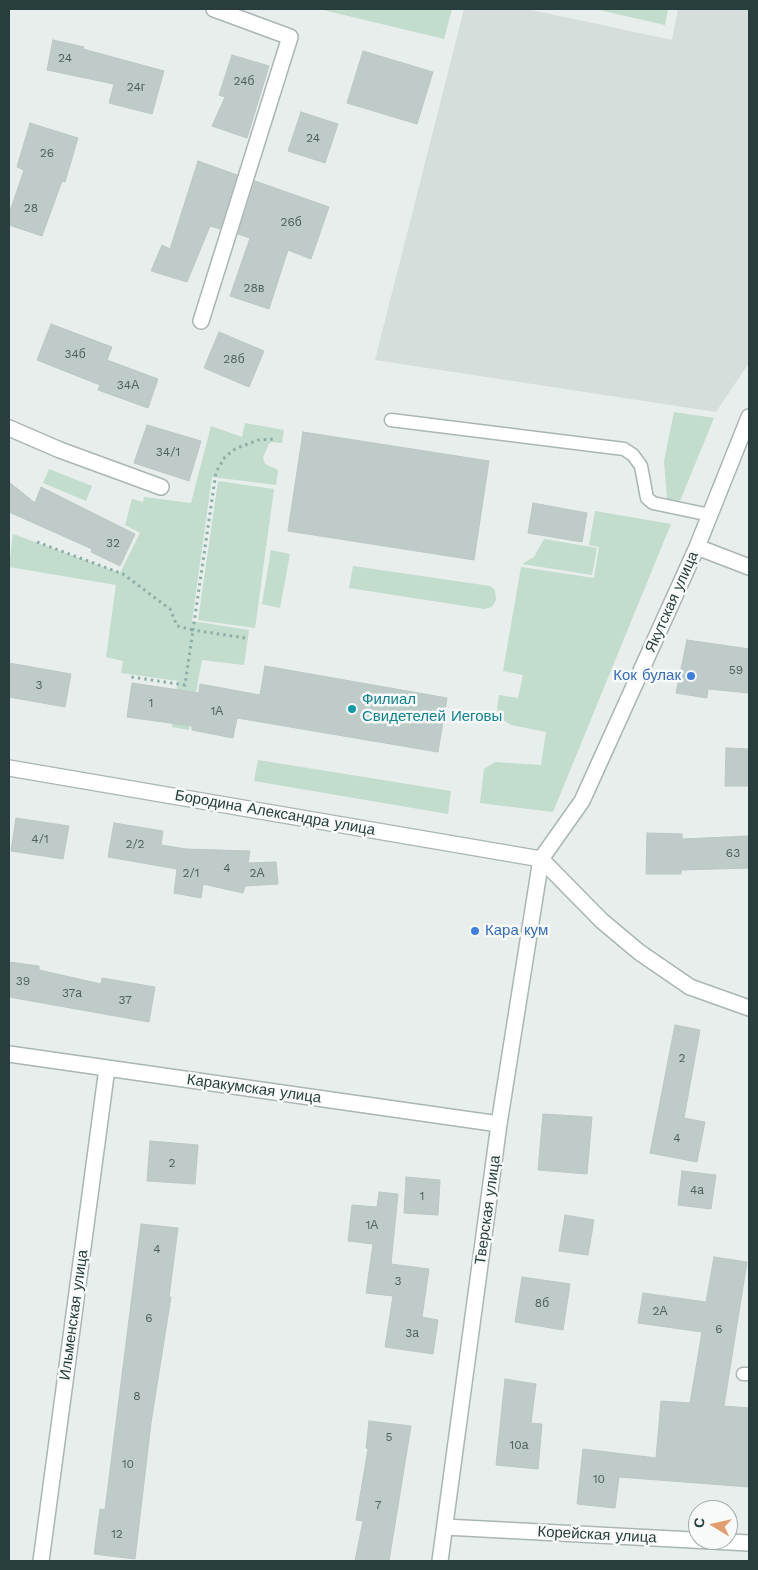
<!DOCTYPE html>
<html>
<head>
<meta charset="utf-8">
<style>
  body { margin:0 }
  #map { position:relative; width:758px; height:1570px; overflow:hidden; background:#e7eeec; font-family:"Work Sans",sans-serif }
  canvas { display:block }
  .frame { position:absolute; inset:0; border:10px solid #273e3c; pointer-events:none }
  .north { position:absolute; left:688px; top:1500px; width:50px; height:50px; box-sizing:border-box; background:#f7faf9; border:1px solid #a4afad; border-radius:50%; rotate:279deg; font-size:14px; font-weight:700; line-height:20px; text-align:center; color:#273e3c }
  .north::after { content:''; display:block; margin:auto; width:18px; height:22px; background:#e39e6f; clip-path:polygon(50% 0,100% 100%,50% 72%,0 100%) }
</style>
</head>
<body>
<div id="map">
<canvas width="758" height="1570"></canvas>
<div class="frame"></div>
<div class="north">С</div>
</div>
<script>
const ctx = document.querySelector('canvas').getContext('2d');
ctx.lineJoin = 'round';
function fill(path, color) { ctx.fillStyle = color; ctx.fill(path, 'evenodd'); }
const shape = rows => new Path2D(rows.map(r => 'M' + r).join(''));
function stroke(path, color, width, dash) { ctx.strokeStyle = color; ctx.lineWidth = width; ctx.lineCap = dash ? 'butt' : 'round'; ctx.setLineDash(dash || []); ctx.stroke(path); }
function write(font, color, halo, rows, align = 'center') {
  ctx.font = font + ' "Work Sans",sans-serif'; ctx.lineWidth = 5; ctx.setLineDash([]); ctx.textBaseline = 'middle'; ctx.strokeStyle = halo; ctx.fillStyle = color; for (const [text, x, y, turn = 0] of rows) {
    ctx.save(); ctx.translate(x, y); ctx.rotate((+turn || 0) * Math.PI / 180); ctx.textAlign = isNaN(turn) ? turn : align; if (halo) ctx.strokeText(text, 0, 0); ctx.fillText(text, 0, 0); ctx.restore();
  }
}
const built = shape([
  [464,9,527,9,672,40,678,9,749,9,749,363,716,412,375,360]
]);
const green = shape([
  [319,9,452,9,444,39],
  [595,9,668,9,665,25],
  [674,412,714,418,680,501,667,499,664,461],
  [245,423,284,430,282,443,272,442,269,444,263,457,265,464,278,470,276,485,212,477,192,621,249,630,244,665,202,660,189,730,172,727,178,681,121,673,123,661,106,657,116,585,9,567,13,534,120,573,140,533,125,525,132,499,143,502,144,497,191,503,211,426,242,437],
  [49,469,92,486,86,501,43,483],
  [218,481,274,489,255,628,198,620],
  [595,511,671,524,553,812,480,803,484,769,495,762,541,765,546,732,511,725,500,718,497,709,499,695,518,698,523,675,503,671,521,567,594,578,599,547,589,545],
  [544,539,597,548,592,575,522,564,534,557],
  [271,550,290,554,280,608,262,604],
  [353,566,490,586,495,590,496,600,492,607,484,609,349,588],
  [258,760,451,791,448,814,254,781]
]);
const building = shape([
  [53,40,84,47,83,49,164,71,152,114,109,103,114,84,47,70,53,40],
  [363,51,433,72,417,124,347,103,363,51],
  [232,55,269,66,247,138,212,126,225,97,219,95,232,55],
  [301,112,338,124,325,163,288,151,301,112],
  [30,123,78,138,65,182,62,181,42,236,9,225,9,214,24,170,17,167,30,123],
  [198,161,237,175,220,229,210,226,187,282,151,271,162,245,170,249,198,161],
  [255,181,329,207,311,259,288,250,269,309,230,296,250,238,238,234,255,181],
  [51,324,112,347,107,360,158,379,148,408,98,390,100,385,37,360,51,324],
  [219,332,264,351,249,387,204,368,219,332],
  [147,425,201,441,189,481,134,463,147,425],
  [303,432,489,461,474,560,288,531,303,432],
  [9,482,35,503,41,487,135,534,120,566,91,552,92,549,9,512,9,482],
  [533,503,587,513,582,542,528,533,533,503],
  [687,640,749,649,749,693,708,689,707,698,676,693,687,640],
  [9,663,71,674,65,707,9,697,9,663],
  [265,666,447,698,438,752,237,718,233,738,192,730,192,726,127,717,132,683,199,693,200,684,260,695,265,666],
  [726,748,749,749,749,786,725,786,726,748],
  [16,818,69,826,63,859,11,851,16,818],
  [114,823,163,831,161,845,186,849,250,851,248,863,276,862,278,884,245,886,243,893,203,884,201,898,174,893,177,869,108,857,114,823],
  [647,833,682,834,682,839,749,836,749,868,681,870,681,874,646,874,647,833],
  [9,962,39,966,39,970,101,984,102,978,155,987,149,1022,9,997,9,962],
  [675,1025,700,1030,684,1118,705,1122,697,1162,650,1153,675,1025],
  [543,1114,592,1117,587,1174,538,1170,543,1114],
  [150,1141,198,1145,195,1184,147,1181,150,1141],
  [682,1171,716,1175,711,1209,678,1205,682,1171],
  [406,1177,440,1180,438,1215,404,1213,406,1177],
  [379,1192,398,1194,391,1264,429,1269,422,1317,438,1320,433,1354,385,1347,393,1296,366,1293,373,1244,348,1241,352,1205,377,1207,379,1192],
  [565,1215,594,1220,588,1255,559,1251,565,1215],
  [141,1224,178,1228,169,1297,171,1297,151,1423,135,1559,94,1554,100,1509,105,1510,141,1224],
  [714,1257,747,1262,724,1406,749,1408,749,1487,619,1477,615,1508,577,1504,583,1449,656,1458,661,1401,690,1403,702,1332,638,1323,643,1293,706,1302,714,1257],
  [522,1277,570,1284,563,1330,515,1322,522,1277],
  [505,1379,536,1384,531,1423,542,1424,538,1469,496,1465,505,1379],
  [369,1421,411,1426,389,1561,355,1561,363,1521,356,1520,368,1449,366,1448,369,1421]
]);
const path = shape([
  [37,542,123,574,170,609,177,626,193,630,185,685,131,677],
  [245,638,193,630,216,472,225,457,235,449,258,440,275,439]
]);
const lane = shape([
  [391,420,624,449,633,455,641,466,647,498,653,503,710,515],
  [743,1374,749,1374]
]);
const street = shape([
  [201,321,290,37,214,9],
  [9,428,60,450,161,487],
  [697,547,749,567],
  [9,768,541,859],
  [541,859,602,921,639,952,690,987,749,1008],
  [9,1054,499,1124],
  [445,1527,749,1543],
  [41,1561,107,1068],
  [440,1561,499,1124,541,859,582,801,697,547,749,417]
]);
const markers = [
  [691,676,5,"#3f7fe0"],
  [352,709,5,"#0f9aa8"],
  [475,931,5,"#3f7fe0"]
];
const numberNames = [
  ["24",65,58],
  ["24б",244,81],
  ["24г",136,87],
  ["24",313,138],
  ["26",47,153],
  ["28",31,208],
  ["26б",291,222],
  ["28в",254,288],
  ["34б",75,354],
  ["28б",234,359],
  ["34А",128,385],
  ["34/1",168,452],
  ["32",113,543],
  ["59",736,670],
  ["3",39,685],
  ["1",151,703],
  ["1А",217,711],
  ["4/1",40,839],
  ["2/2",135,844],
  ["63",733,853],
  ["4",227,868],
  ["2/1",191,873],
  ["2А",257,873],
  ["39",23,981],
  ["37а",72,993],
  ["37",125,1000],
  ["2",682,1058],
  ["4",677,1138],
  ["2",172,1163],
  ["4а",697,1190],
  ["1",422,1196],
  ["1А",372,1225],
  ["4",157,1249],
  ["3",398,1281],
  ["8б",542,1303],
  ["2А",660,1311],
  ["6",149,1318],
  ["6",719,1329],
  ["3а",412,1333],
  ["8",137,1396],
  ["5",389,1437],
  ["10а",519,1445],
  ["10",128,1464],
  ["10",599,1479],
  ["7",378,1505],
  ["12",117,1534]
];
const streetNames = [
  ["Якутская улица",672,602,-66],
  ["Бородина Александра улица",275,813,10],
  ["Каракумская улица",254,1089,8],
  ["Тверская улица",488,1210,-82],
  ["Ильменская улица",74,1315,-82],
  ["Корейская улица",597,1535,3]
];
const shopNames = [
  ["Кок булак",681,676],
  ["Кара кум",485,931,"left"]
];
const cultureNames = [
  ["Филиал",362,700],
  ["Свидетелей Иеговы",362,717]
];
fill(built, '#d5dedb');
fill(green, '#c2dccd');
fill(building, '#bfcbc8');
stroke(building, '#bac7c3', 1);
stroke(lane, '#aab6b4', 15);
stroke(street, '#aab6b4', 18);
stroke(path, '#8baea8', 3, [2.5, 4]);
stroke(lane, '#fff', 12);
stroke(street, '#fff', 15);
for (const [x, y, r, color] of markers) { const dot = new Path2D(); dot.arc(x, y, r, 0, 2 * Math.PI); ctx.fillStyle = color; ctx.fill(dot); stroke(dot, '#f7faf9', 2); }
write('12px', '#4d615f', null, numberNames);
write('15px', '#273e3c', '#f7faf9', streetNames);
write('15px', '#366cbe', '#f7faf9', shopNames, 'right');
write('15px', '#0d838f', '#f7faf9', cultureNames, 'left');
</script>
</body>
</html>
